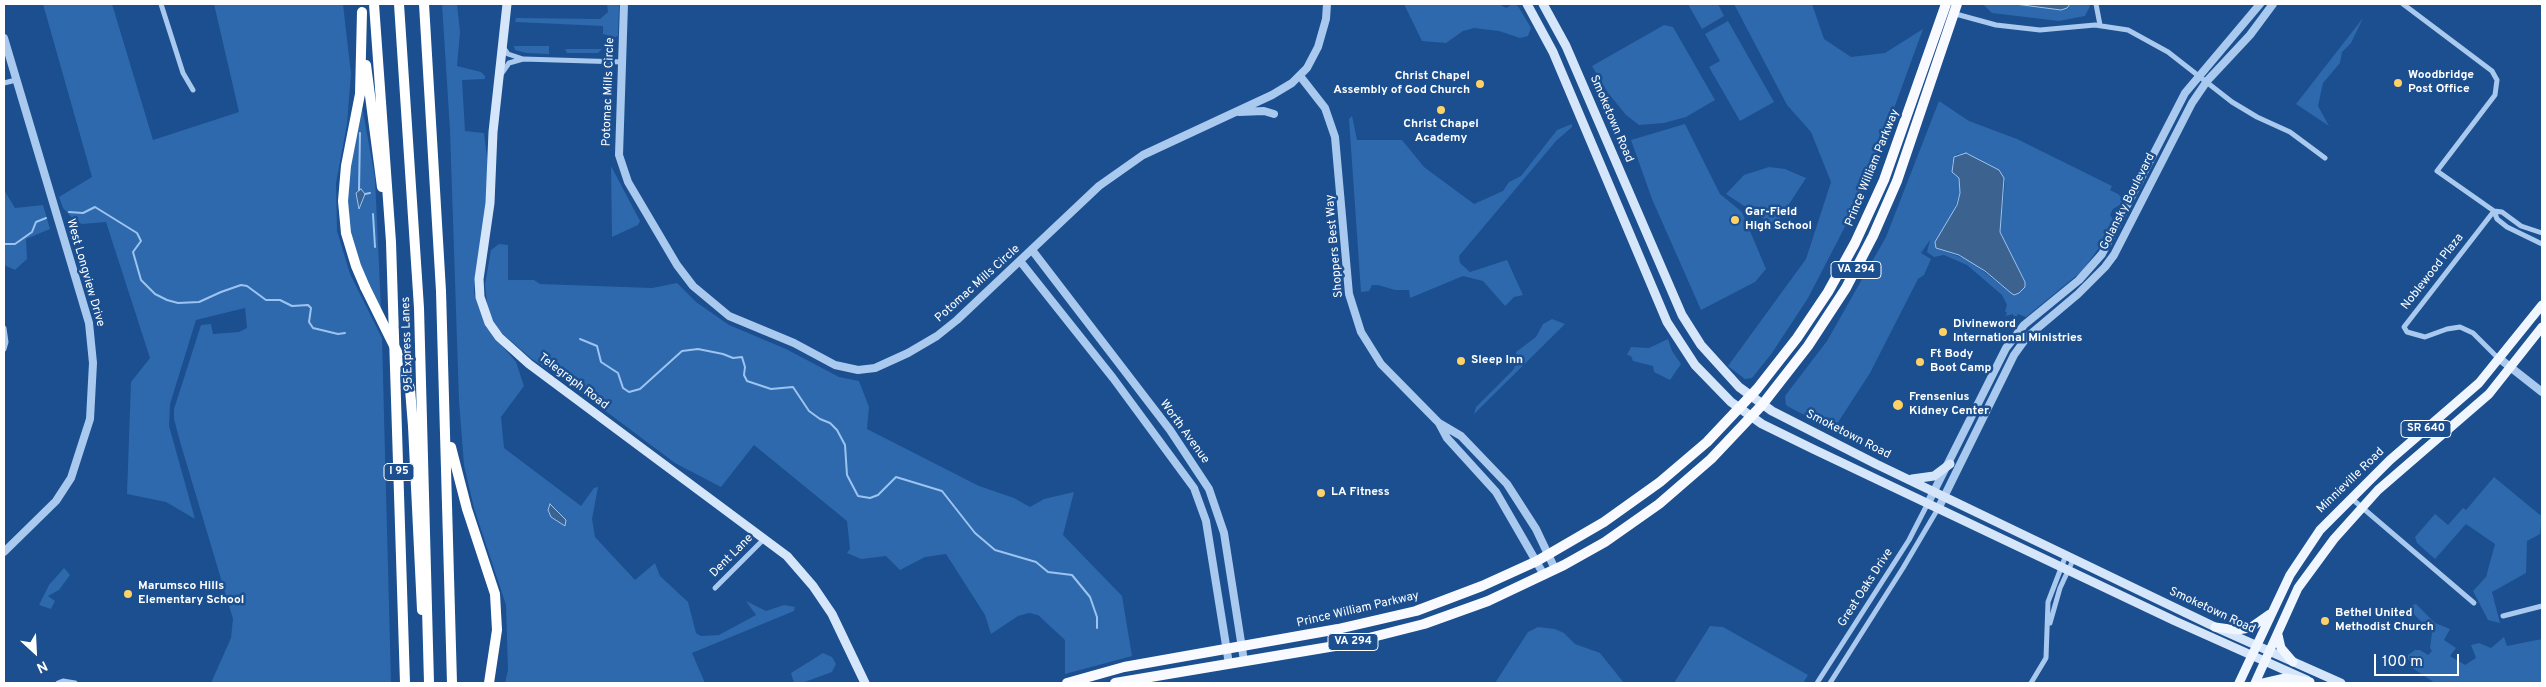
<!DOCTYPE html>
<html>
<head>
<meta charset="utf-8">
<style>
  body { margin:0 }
  #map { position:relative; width:2546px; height:687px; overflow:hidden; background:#1b4f8f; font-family:Overpass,sans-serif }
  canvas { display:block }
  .frame { position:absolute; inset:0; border:5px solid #fff; pointer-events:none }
  .north { position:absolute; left:10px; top:627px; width:50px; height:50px; -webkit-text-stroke:4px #1b4f8f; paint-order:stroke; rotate:155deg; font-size:14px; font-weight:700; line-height:20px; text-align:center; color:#fff }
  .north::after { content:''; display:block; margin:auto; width:18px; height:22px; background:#fff; clip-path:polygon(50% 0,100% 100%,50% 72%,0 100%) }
  .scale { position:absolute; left:2374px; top:654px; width:85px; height:22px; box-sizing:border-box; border:2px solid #fff; border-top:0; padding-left:6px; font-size:15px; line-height:18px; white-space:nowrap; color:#fff; -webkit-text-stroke:4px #1b4f8f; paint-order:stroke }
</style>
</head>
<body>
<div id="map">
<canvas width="2546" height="687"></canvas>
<div class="frame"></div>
<div class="north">N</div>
<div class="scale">100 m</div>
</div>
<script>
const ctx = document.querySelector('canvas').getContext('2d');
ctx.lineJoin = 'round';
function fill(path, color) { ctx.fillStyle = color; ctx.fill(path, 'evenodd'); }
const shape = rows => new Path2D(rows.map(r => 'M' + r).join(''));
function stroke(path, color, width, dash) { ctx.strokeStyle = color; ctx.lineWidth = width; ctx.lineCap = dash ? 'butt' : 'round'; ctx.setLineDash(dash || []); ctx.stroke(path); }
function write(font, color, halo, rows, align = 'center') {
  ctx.font = font + ' Overpass,sans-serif'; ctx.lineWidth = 5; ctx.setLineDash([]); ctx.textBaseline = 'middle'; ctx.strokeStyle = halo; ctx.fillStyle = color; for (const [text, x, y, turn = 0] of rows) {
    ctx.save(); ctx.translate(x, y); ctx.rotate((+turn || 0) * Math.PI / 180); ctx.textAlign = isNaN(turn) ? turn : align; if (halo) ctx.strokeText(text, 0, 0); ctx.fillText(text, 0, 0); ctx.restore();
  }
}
const green = shape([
  [43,4,112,4,153,140,239,112,214,4,343,4,351,74,347,124,336,183,337,231,350,274,382,338,391,683,211,683,231,638,233,619,181,445,174,419,174,409,201,325,211,324,213,334,239,332,247,328,245,308,196,320,170,404,169,426,195,519,166,502,127,494,131,382,150,358,106,222,82,224,75,221,63,208,59,197,92,177],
  [442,4,457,4,460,32,457,66,481,72,485,76,485,79,462,80,465,131,484,133,488,166,487,205,475,278,474,293,486,327,516,362,524,386,501,417,504,448,581,506,594,488,598,487,592,519,595,537,635,580,655,563,660,576,688,602,696,633,701,636,719,635,756,615,746,601,766,611,784,605,795,607,794,611,692,653,705,683,505,683,508,670,506,605,474,508,464,465,459,401,450,130],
  [607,4,619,4,618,36,615,37,603,34,603,26,515,22,516,18,600,19,608,12],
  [1404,4,1499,4,1506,8,1513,4,1518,6,1531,28,1528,36,1520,38,1499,31,1474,28,1463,31,1446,43,1422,41],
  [1688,4,1718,4,1724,16,1702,29],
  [1734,4,1812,4,1824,39,1851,57,1885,53,1923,29,1865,188,1808,298,1772,353,1752,378,1745,379,1728,366,1806,259,1831,182,1811,132,1787,105],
  [1983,4,2015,4,2061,10,2067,8,2070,4,2088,4,2090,6,2085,16,2059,21,1992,13],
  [2363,18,2351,43,2342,52,2340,63,2323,83,2318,106,2329,126,2296,104],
  [1728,21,1774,102,1740,121,1709,67,1720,61,1705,34],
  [1664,25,1673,27,1715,100,1686,117,1664,123,1639,125,1626,115,1608,93,1592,66],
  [514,46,549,46,549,54,526,53,515,50],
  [565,49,602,49,598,53,567,53],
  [1939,101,1969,121,2017,139,2112,186,2110,190,2118,194,2124,200,2123,203,2113,209,2110,215,2114,221,2104,241,2082,271,2026,317,2018,314,2015,319,2013,314,2005,316,2007,313,2005,311,2007,305,2002,295,1967,265,1944,255,1934,257,1927,252,1930,240,1921,253,1931,259,1924,275,1918,279,1870,373,1833,430,1789,407,1786,405,1785,396,1827,341,1886,237],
  [1958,154,2005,181,2000,232,2004,243,2024,279,2011,293,1969,260,1941,250,1960,192,1959,178,1952,165,1954,157],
  [362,106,375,178,381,309,354,254,348,220,347,177],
  [1352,116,1357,140,1402,140,1424,167,1474,204,1503,191,1509,182,1521,176,1557,130,1572,124,1572,127,1556,141,1459,256,1460,263,1470,272,1507,260,1523,295,1514,297,1505,306,1483,281,1463,276,1410,298,1409,290,1395,290,1378,285,1372,285,1369,291,1361,292,1349,119],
  [1685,124,1720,194,1742,212,1766,269,1755,282,1701,310,1652,199,1631,140],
  [611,166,640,221,638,225,612,237],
  [1769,167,1785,169,1806,178,1777,223,1773,225,1726,194,1744,175],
  [4,190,15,208,43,205,50,229,26,239,27,259,15,270,4,265],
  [499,244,508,245,508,280,534,280,540,284,652,288,677,283,696,302,729,325,786,349,839,377,859,381,869,407,867,429,979,486,1014,498,1030,507,1044,499,1074,492,1063,535,1122,596,1132,656,1065,674,1065,640,1038,615,1029,613,1018,616,991,634,985,615,946,554,925,557,900,570,886,556,861,559,847,553,850,549,847,521,754,445,721,487,675,463,560,377,532,359,497,329,488,313,485,285,491,250],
  [1552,319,1565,324,1474,414,1476,407,1513,370,1517,363,1516,352,1536,337,1543,324],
  [1668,339,1672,351,1681,364,1670,380,1654,372,1653,366,1633,361,1631,356,1627,355,1631,347,1649,348],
  [2494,477,2540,515,2542,514,2540,534,2527,541,2526,573,2492,592,2500,623,2488,620,2473,591,2486,577,2495,544,2466,524,2435,559,2417,543,2415,537,2435,514,2448,525,2463,508,2466,510],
  [64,568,70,575,59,590,48,596,55,601,51,609,39,605,49,585],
  [2416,604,2435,623,2450,629,2444,640,2456,648,2450,656,2465,665,2476,658,2471,645,2479,643,2491,648,2504,637,2507,646,2542,639,2542,683,2435,683,2414,669,2408,659,2408,655,2415,650,2420,650,2428,655,2432,651,2430,648,2432,633,2410,610,2410,606],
  [1710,626,1723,627,1808,675,1803,683,1674,683],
  [1538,627,1555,629,1564,633,1575,644,1600,653,1624,683,1495,683,1528,632],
  [823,653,832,657,836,664,832,672,802,683,794,683,791,673]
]);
const water = shape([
  [2015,4,2070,4,2067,8,2061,10,2015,4],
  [1966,153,1999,170,2004,178,2000,232,2025,282,2025,287,2019,293,2014,295,2011,293,1985,271,1959,255,1936,248,1935,242,1957,205,1960,193,1959,178,1952,172,1954,157,1966,153],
  [361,189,365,194,359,209,356,193,361,189],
  [550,504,566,520,565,526,551,517,548,510,550,504]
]);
const stream = shape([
  [359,190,360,133],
  [365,194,370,193],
  [69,212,83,213,95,207,137,233,141,241,133,252,141,280,155,294,167,300,178,303,199,302,221,292,241,285,247,286,266,300,280,300,292,306,308,305,311,308,309,322,313,328,338,334,345,333],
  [373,214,375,247],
  [4,244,15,244,32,232,36,222,46,218],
  [580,339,597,346,601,362,618,373,623,388,629,392,640,389,682,351,698,349,723,354,733,358,742,357,745,367,744,375,747,381,771,389,793,387,809,411,820,419,830,423,837,430,845,445,847,475,858,496,870,498,878,495,896,477,942,491,975,533,995,550,1036,562,1048,572,1072,575,1090,597,1097,617,1097,628]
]);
const minor = shape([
  [161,4,183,73,193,90],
  [2096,4,2100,25],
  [2403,4,2492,71,2497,80,2495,95,2437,171,2494,211,2497,219,2507,227,2542,244],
  [1952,13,1996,25,2040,30,2095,25,2128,30,2168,52,2232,102,2257,117,2290,132,2325,158],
  [503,47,508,54,523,59],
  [502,73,509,63,523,59,622,62],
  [4,83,16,80],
  [2494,211,2404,327,2407,332,2425,337,2447,329,2460,327,2473,333,2499,359],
  [2494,211,2502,212,2521,226,2542,233],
  [4,328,6,342,4,349],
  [2351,498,2474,603],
  [715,588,764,539],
  [2503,616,2542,606],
  [2050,623,2060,588,2074,558],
  [58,683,63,681,75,683],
  [1817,683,1909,540,1928,503],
  [1830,683,1903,568,1939,507],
  [2031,683,2046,658,2048,602,2066,555]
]);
const tertiary = shape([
  [624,4,619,155,628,182,677,265,693,286,729,316,794,343,835,365,858,370,875,368,908,353,937,336,957,320,1099,186,1143,155,1272,95,1292,83,1307,68,1318,47,1326,19,1327,4],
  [4,38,89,323,93,363,90,419,71,478,56,501,4,552],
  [1300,76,1325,108,1335,137,1349,294,1361,332,1381,364,1439,423,1447,438,1496,492,1544,575],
  [1239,112,1264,111,1274,114],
  [1032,250,1170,430,1209,489,1224,533,1244,661],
  [1020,261,1113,378,1194,488,1206,521,1229,664],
  [2500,359,2542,392],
  [1439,423,1461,436,1507,484,1536,529,1555,569],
  [1928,503,2006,348,2024,325,2079,280,2102,254,2185,93,2260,4],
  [1939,507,2014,355,2027,337,2078,294,2105,267,2114,255,2192,103,2207,81,2250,35,2273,4]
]);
const secondary = shape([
  [507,4,493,132,490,203,479,279,480,297,489,323,499,337,529,364,787,556,813,586,832,614,865,683],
  [1527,4,1553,52,1667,322,1695,365,1731,402,1762,424,1813,449,2175,621,2307,680],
  [1543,4,1566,46,1682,315,1701,345,1739,387,1772,411,1876,464,2215,627,2341,683],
  [1912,479,1934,476,1950,464]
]);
const primary = shape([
  [2215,627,2237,630,2250,628,2270,614],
  [2278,635,2281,648,2293,662],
  [2239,683,2290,575,2320,530,2390,460,2479,383,2542,305],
  [2255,683,2298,588,2334,539,2378,490,2489,394,2542,327],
  [2263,683,2285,678,2310,682]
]);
const trunk = shape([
  [1067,683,1124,667,1338,629,1416,611,1482,586,1537,561,1604,522,1660,482,1707,442,1757,389,1797,338,1828,292,1855,243,1884,180,1946,4],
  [1115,683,1341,645,1424,624,1488,601,1564,565,1605,542,1659,504,1711,459,1762,405,1808,346,1846,288,1873,236,1897,181,1957,4]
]);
const motorway = shape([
  [374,4,391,242,405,683],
  [399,4,419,308,429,683],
  [424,4,441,291,452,683],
  [362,12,360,94,346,166,343,201,346,233,356,266,365,287],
  [366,65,382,187],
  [413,426,422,610],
  [451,447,467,509,495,594,497,630,489,683]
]);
const motorwayBridge = shape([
  [365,287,404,366,410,389,413,426]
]);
const markers = [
  [2398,83,5,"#ffd166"],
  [1480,84,5,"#ffd166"],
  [1441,110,5,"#ffd166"],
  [1735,220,5,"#ffd166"],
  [1943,332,5,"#ffd166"],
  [1461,361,5,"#ffd166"],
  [1920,362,5,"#ffd166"],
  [1898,405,6,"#ffd166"],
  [1321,493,5,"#ffd166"],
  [128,594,5,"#ffd166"],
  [2325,621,5,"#ffd166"]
];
const shields = [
  [1856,270,50],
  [2426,429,50],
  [399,472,30],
  [1353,642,50]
];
const shieldNames = [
  ["VA 294",1856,270],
  ["SR 640",2426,429],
  ["I 95",399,472],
  ["VA 294",1353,642]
];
const poiNames = [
  ["Woodbridge",2408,76],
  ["Post Office",2408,90],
  ["Christ Chapel",1470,77,"right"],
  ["Assembly of God Church",1470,91,"right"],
  ["Christ Chapel",1441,125,"center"],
  ["Academy",1441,139,"center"],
  ["Gar-Field",1745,213],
  ["High School",1745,227],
  ["Divineword",1953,325],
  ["International Ministries",1953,339],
  ["Ft Body",1930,355],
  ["Boot Camp",1930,369],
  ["Sleep Inn",1471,361],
  ["Frensenius",1909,398],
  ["Kidney Center",1909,412],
  ["LA Fitness",1331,493],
  ["Marumsco Hills",138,587],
  ["Elementary School",138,601],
  ["Bethel United",2335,614],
  ["Methodist Church",2335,628]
];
const streetNames = [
  ["Potomac Mills Circle",609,92,-88],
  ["Smoketown Road",1611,119,67],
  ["Prince William Parkway",1873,168,-68],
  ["Golansky Boulevard",2128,202,-63],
  ["Shoppers Best Way",1335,246,-95],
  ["Noblewood Plaza",2433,272,-52],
  ["West Longview Drive",85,273,74],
  ["Potomac Mills Circle",978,284,-42],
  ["95 Express Lanes",408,344,-92],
  ["Telegraph Road",573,382,37],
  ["Worth Avenue",1184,432,54],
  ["Smoketown Road",1848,435,27],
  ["Minnieville Road",2351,481,-44],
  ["Dent Lane",732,556,-45],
  ["Great Oaks Drive",1866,588,-57],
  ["Prince William Parkway",1358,610,-13],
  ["Smoketown Road",2212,611,25]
];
fill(green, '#2e69ad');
fill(water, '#3c6290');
stroke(water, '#9cc4f0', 1);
stroke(stream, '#9cc4f0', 2);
stroke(minor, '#a9c9ee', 5);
stroke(tertiary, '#a9c9ee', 8);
stroke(secondary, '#d6e6fa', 9);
stroke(primary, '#f0f6ff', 9);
stroke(trunk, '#f8faff', 10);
stroke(motorway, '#fff', 10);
stroke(motorwayBridge, '#fff', 10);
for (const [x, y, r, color] of markers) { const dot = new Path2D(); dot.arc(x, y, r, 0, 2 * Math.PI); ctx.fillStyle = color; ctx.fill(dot); stroke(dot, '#1b4f8f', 2); }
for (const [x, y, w] of shields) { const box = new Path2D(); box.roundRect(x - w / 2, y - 8.5, w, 17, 4); ctx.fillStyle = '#1b4f8f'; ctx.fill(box); stroke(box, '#fff', 1); }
write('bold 11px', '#fff', null, shieldNames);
write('bold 12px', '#fff', '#1b4f8f', poiNames, 'left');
write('12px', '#fff', '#1b4f8f', streetNames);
</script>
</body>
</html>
